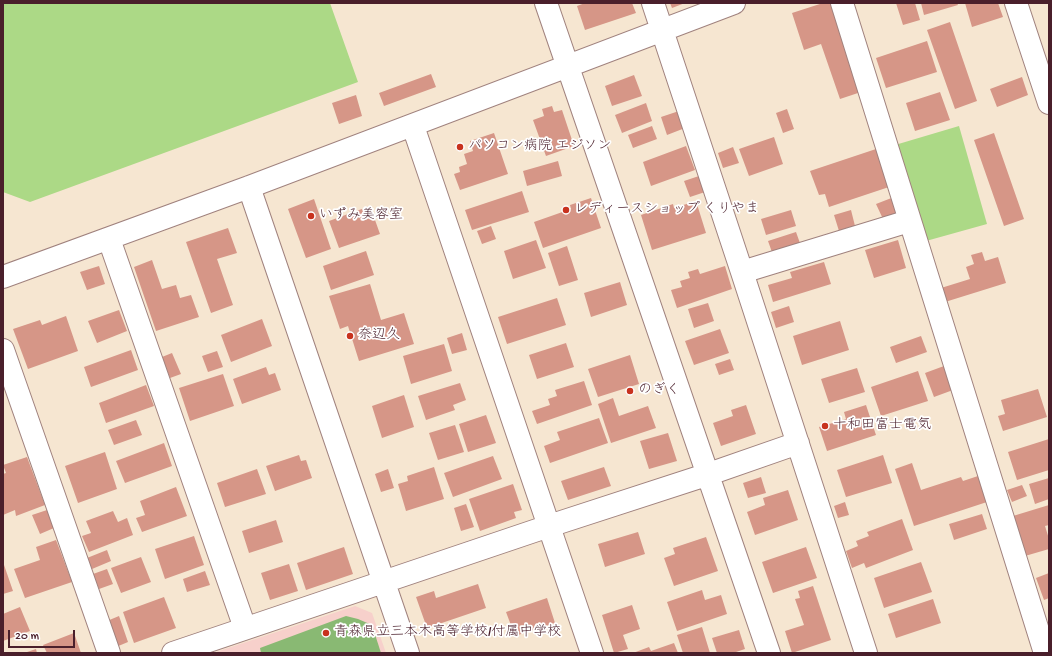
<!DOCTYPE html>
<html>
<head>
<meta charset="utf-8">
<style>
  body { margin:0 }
  #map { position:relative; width:1052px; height:656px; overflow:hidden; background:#f6e6d1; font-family:"Gochi Hand",sans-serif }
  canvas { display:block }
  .frame { position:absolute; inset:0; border:4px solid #4a1f2b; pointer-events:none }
  .scale { position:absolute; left:8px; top:630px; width:67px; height:18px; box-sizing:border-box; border:2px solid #4a1f2b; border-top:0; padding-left:5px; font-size:12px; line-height:14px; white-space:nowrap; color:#4a1f2b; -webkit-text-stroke:3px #fff; paint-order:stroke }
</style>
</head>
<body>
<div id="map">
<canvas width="1052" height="656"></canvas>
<div class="frame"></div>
<div class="scale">20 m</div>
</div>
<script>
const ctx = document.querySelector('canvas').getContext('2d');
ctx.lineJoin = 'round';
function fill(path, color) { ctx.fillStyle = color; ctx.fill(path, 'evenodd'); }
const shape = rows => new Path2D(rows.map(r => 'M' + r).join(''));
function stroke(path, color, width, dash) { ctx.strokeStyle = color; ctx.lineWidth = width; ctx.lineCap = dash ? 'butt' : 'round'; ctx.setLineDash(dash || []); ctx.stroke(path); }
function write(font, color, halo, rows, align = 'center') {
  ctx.font = font + ' "Gochi Hand","Klee One",sans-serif'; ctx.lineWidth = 3.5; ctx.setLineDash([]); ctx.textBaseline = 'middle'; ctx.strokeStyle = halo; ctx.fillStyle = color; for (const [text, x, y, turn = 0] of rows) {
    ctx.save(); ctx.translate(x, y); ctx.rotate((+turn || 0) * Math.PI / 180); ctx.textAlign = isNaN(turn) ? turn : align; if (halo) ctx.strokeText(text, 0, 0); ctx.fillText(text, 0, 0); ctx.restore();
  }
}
const built = shape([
  [355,606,372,613,386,653,213,653]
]);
const green = shape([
  [3,3,330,3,358,82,30,202,3,192],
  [959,126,987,224,926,241,895,145]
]);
const forest = shape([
  [346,616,358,619,372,625,381,653,261,653,260,648]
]);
const building = shape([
  [585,3,632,3,636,13,585,30,577,6],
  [670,3,685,3,672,8],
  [823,3,831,3,861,92,840,99,821,44,804,50,792,13],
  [896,3,915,3,920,20,903,25],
  [921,3,957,3,958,5,924,15],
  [965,3,998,3,1003,17,972,27],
  [950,22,977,101,955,109,927,30],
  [927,41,937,72,886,88,876,58],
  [431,74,436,87,384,106,379,93],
  [634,75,642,96,612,106,605,86],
  [1022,77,1028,95,997,107,990,89],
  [940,92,950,120,915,131,906,103],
  [356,95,362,116,339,124,332,103],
  [646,103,652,121,622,133,615,115],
  [552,106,554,112,562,110,574,146,546,156,533,120,544,116,542,109],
  [787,109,794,129,783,133,776,113],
  [679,111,685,128,667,135,661,117],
  [652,126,657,139,633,148,628,135],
  [494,133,508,174,460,190,454,174,460,172,459,167,467,164,464,154,473,151,470,141],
  [994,133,1024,219,1004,226,974,140],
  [774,137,783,164,749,176,739,149],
  [686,146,695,170,651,186,643,162],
  [733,147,739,163,723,168,718,153],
  [876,149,889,187,829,207,825,194,819,195,810,171],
  [558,161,562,176,527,186,523,171],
  [699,176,705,192,690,197,684,181],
  [522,191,529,212,472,230,465,210],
  [894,197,900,211,883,219,876,204],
  [591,198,601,228,543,248,534,222,571,209,570,205],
  [314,199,331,249,306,258,288,209],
  [696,201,706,233,652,250,641,215,673,204,674,208],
  [370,206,380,234,339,248,329,221],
  [791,210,796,226,766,235,761,219],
  [851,210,855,226,839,231,834,215],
  [491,226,496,239,482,244,477,231],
  [228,228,237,253,217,259,233,305,211,313,186,242],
  [796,232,801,246,773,255,768,241],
  [536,240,546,268,513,279,504,251],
  [898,240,906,268,874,278,865,250],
  [567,246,578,280,559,286,548,253],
  [366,251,374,275,331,290,323,266],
  [982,252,985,261,998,257,1006,283,945,302,941,288,970,279,966,267,974,264,971,255],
  [152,260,162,289,176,285,180,298,191,295,199,317,156,331,134,267],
  [824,262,831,284,773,302,768,285,792,278,790,272],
  [99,266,105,284,87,290,80,272],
  [725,266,732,289,677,308,671,290,682,287,680,281,690,278,688,272,698,269,700,274],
  [620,282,627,305,591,317,584,293],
  [370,284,381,320,404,313,414,344,359,361,348,326,340,329,329,296],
  [557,298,566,325,507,344,498,317],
  [708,303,714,321,694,328,688,309],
  [789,306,794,322,776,328,771,312],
  [119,310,127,331,97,343,88,321],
  [66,316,78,351,28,369,13,329,40,320,42,325],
  [262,319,272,346,231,362,221,335],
  [840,321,849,350,802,365,793,336],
  [720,329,729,353,694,365,685,341],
  [462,333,467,350,452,354,447,338],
  [921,336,927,352,896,363,890,347],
  [566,343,574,367,537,379,529,355],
  [444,344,452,371,411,384,403,356],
  [131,350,138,370,91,387,84,367],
  [217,351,223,367,208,372,202,356],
  [172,353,181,374,170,378,162,357],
  [630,355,639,384,598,397,588,369],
  [730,359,734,370,719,375,715,364],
  [944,366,953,390,934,397,925,373],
  [266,367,269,375,275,373,281,390,242,404,233,379],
  [857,368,865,392,829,403,821,379],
  [918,371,928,401,881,416,871,387],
  [223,374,234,406,190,421,179,388],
  [584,381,592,405,537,424,532,411,550,405,548,399,557,396,555,390],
  [460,383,466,400,453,405,455,410,426,420,418,396],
  [146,385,154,406,106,423,99,403],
  [1038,389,1047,417,1003,431,998,416,1005,414,1001,400],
  [404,395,414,427,382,438,372,406],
  [613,398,619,416,648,406,656,428,611,443,598,404],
  [746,405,756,434,721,446,713,423,733,416,731,410],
  [866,405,876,435,827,451,819,427,846,419,844,412],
  [486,415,496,443,468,452,459,424],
  [599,418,608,443,550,463,544,446,560,440,557,432],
  [136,420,142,435,114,445,108,430],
  [455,425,464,452,438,460,429,433],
  [668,433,677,461,649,469,640,441],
  [1049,439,1049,470,1017,480,1008,452],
  [164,443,172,466,125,483,116,461],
  [105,452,117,489,78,503,65,466],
  [299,455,301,461,306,460,312,478,275,491,266,466],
  [883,455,892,483,846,497,837,470],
  [493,456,502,479,453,497,444,473],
  [27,457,45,505,16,516,15,510,3,515,3,474,6,473,3,465],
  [912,463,921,490,961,477,963,481,981,475,990,501,914,526,895,469],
  [434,467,444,499,406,511,398,484,408,481,407,476],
  [604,467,611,486,568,500,561,481],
  [257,469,266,494,225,507,217,483],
  [388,469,394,488,381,492,375,474],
  [761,477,766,493,748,498,743,483],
  [1049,478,1049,499,1035,504,1029,484],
  [513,484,522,510,514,512,516,518,480,531,469,499],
  [1022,485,1027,496,1012,502,1007,490],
  [176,487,187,516,142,532,136,518,145,515,140,501],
  [788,490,798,520,755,535,747,512,765,505,763,498],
  [845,502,849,515,838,518,834,506],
  [466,504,474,527,461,531,454,508],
  [1049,505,1049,525,1045,526,1049,539,1049,549,1025,556,1013,516],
  [47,510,54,528,40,534,32,515],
  [113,511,118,522,127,518,133,535,89,552,82,536,91,533,86,521],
  [982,514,987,529,954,540,949,524],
  [902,519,913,550,866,568,864,563,852,568,846,551,858,546,856,541,869,536,867,532],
  [276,520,283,542,249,553,242,531],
  [638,532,645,554,605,567,598,544],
  [194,536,204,565,165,579,155,549],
  [706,537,718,571,674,586,664,558,675,554,673,548],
  [56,540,72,582,25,598,14,569,40,560,36,547],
  [344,547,353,574,306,590,297,563],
  [806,547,817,578,773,593,762,562],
  [107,550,111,561,92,569,87,558],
  [141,557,151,582,121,593,111,568],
  [3,562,13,591,3,594],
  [921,562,932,592,884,608,874,578],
  [289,564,298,591,270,600,261,573],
  [107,569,113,584,99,589,93,574],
  [205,571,210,585,187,592,183,579],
  [1049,573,1049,598,1044,600,1036,578],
  [478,584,486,608,427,628,416,597,434,591,436,598],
  [813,586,831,640,792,653,785,631,804,625,795,599,800,598,798,591],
  [702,590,705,600,721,595,727,614,677,631,667,602],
  [164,597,176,628,134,643,123,612],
  [547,598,555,623,515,636,506,612],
  [933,599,941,623,896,638,888,614],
  [632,605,640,629,623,635,628,649,614,653,602,615],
  [20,607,30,631,3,641,3,614],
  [119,616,128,642,116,647,107,621],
  [702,627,710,653,683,653,677,635],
  [739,630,745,649,733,653,717,653,712,638],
  [74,633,81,653,47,653,43,645],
  [674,643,678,653,633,653,649,647,651,651],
  [36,649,37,653,24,653]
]);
const minor = shape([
  [546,3,769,653],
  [653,3,742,272,866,653],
  [842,3,1045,653],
  [1016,3,1049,103],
  [413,126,592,653],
  [249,187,408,653],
  [109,239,245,628],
  [742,272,909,221],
  [3,277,249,187,734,3],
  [3,350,109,653],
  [173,653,549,526,709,474,798,443]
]);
const markers = [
  [460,147,4,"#c8321e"],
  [566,210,4,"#c8321e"],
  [311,216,4,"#c8321e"],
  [350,336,4,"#c8321e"],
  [630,391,4,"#c8321e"],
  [825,426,4,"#c8321e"],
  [326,633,4,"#c8321e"]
];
const poiNames = [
  ["パソコン病院 エジソン",468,147],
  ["レディースショップ くりやま",574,210],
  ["いずみ美容室",319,216],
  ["奈辺久",358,336],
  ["のぎく",638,391],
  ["十和田富士電気",833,426],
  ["青森県立三本木高等学校/付属中学校",334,633]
];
fill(built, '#f7d0cb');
fill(green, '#acd986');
fill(forest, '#89b973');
fill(building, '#d69687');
stroke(minor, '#a0827e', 24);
stroke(minor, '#fff', 22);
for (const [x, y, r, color] of markers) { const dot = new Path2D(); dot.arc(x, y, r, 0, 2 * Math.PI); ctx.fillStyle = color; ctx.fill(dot); stroke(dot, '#fff', 1.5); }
write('14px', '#4a1f2b', '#fff', poiNames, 'left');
</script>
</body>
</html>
